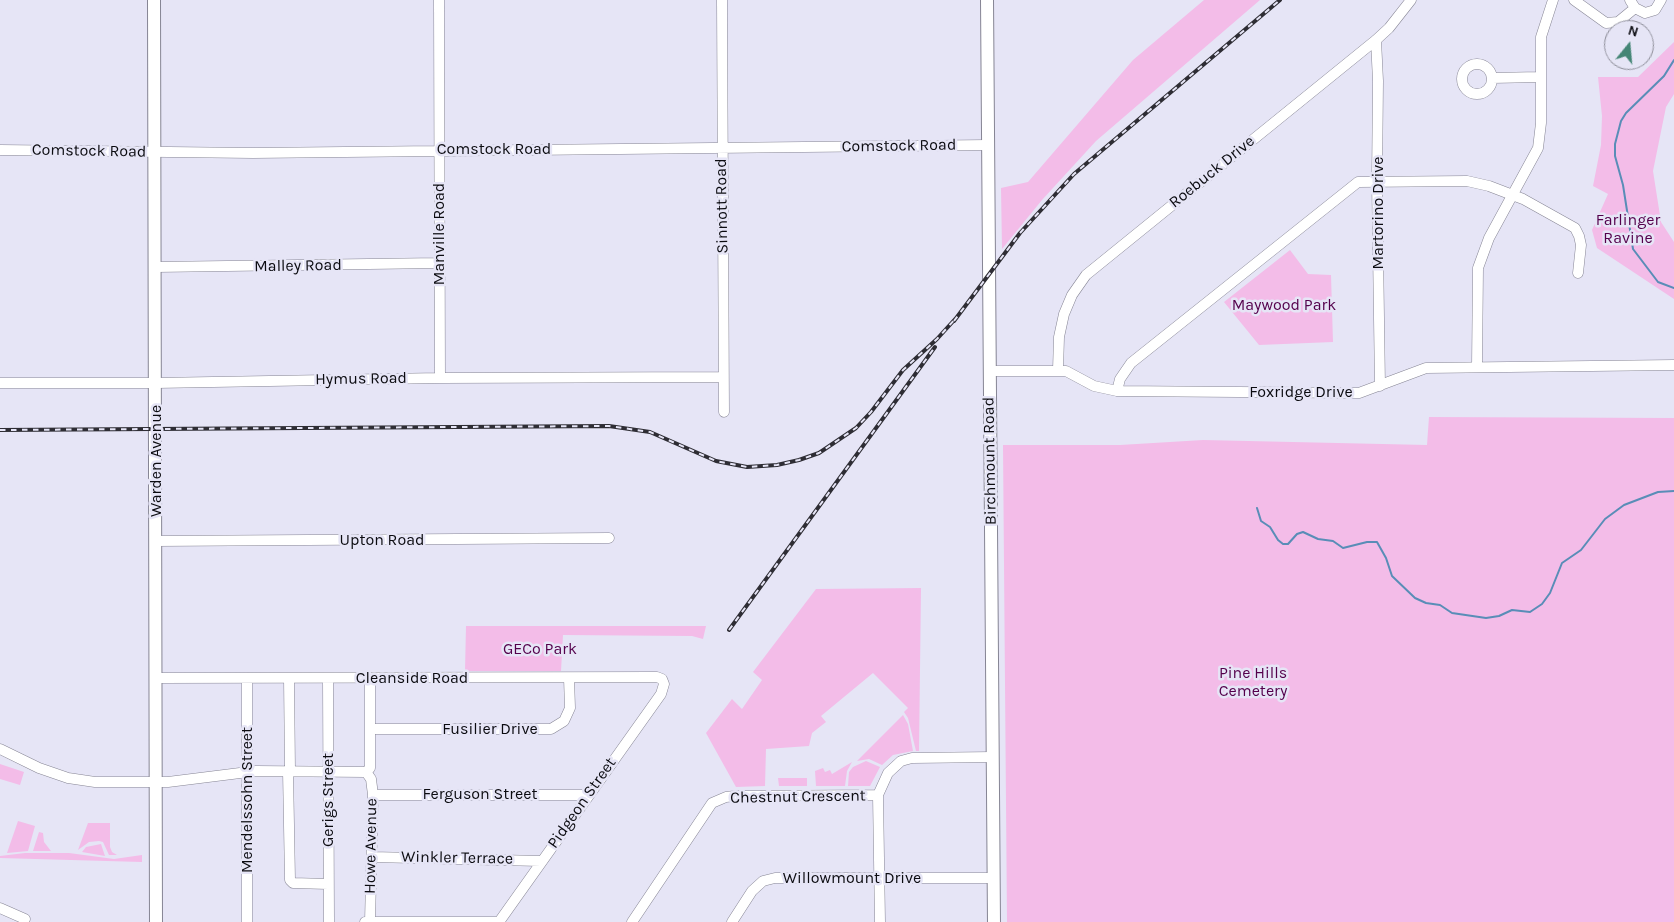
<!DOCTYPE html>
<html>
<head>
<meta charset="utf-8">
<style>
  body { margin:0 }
  #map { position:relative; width:1674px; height:922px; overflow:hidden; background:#e6e5f6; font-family:Karla,sans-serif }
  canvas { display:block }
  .north { position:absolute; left:1604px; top:20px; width:50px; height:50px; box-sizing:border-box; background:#e6e5f6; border:1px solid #8e8e9a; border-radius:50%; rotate:17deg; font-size:14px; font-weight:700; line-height:20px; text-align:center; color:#0b0b10 }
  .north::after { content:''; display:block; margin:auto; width:18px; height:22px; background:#448575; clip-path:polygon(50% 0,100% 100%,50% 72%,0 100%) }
</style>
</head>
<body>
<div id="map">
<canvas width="1674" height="922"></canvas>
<div class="north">N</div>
</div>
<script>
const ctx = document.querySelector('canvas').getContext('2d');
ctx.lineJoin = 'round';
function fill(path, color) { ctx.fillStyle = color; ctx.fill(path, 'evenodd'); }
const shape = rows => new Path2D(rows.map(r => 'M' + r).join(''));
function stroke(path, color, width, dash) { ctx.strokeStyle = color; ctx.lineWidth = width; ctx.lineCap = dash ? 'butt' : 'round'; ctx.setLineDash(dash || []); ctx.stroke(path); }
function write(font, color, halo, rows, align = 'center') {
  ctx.font = font + ' Karla,sans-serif'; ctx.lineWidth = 5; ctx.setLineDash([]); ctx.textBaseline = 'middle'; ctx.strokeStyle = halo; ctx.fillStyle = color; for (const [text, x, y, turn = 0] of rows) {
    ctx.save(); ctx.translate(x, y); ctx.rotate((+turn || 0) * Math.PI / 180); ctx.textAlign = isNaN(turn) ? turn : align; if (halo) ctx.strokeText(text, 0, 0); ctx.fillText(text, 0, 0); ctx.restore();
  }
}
const green = shape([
  [1204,0,1260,0,1096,141,1042,200,1002,249,1001,188,1028,182,1133,60],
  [1674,42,1674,94,1666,107,1653,171,1661,222,1674,242,1674,299,1597,248,1592,230,1608,194,1593,186,1601,145,1602,116,1598,77,1638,77],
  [1290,250,1308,274,1331,275,1333,342,1259,345,1224,302],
  [1429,417,1674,418,1674,922,1007,922,1003,445,1120,445,1203,440,1427,445],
  [921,588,919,751,916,751,908,718,904,712,908,708,873,673,821,716,826,722,812,733,809,746,766,749,765,786,736,787,706,733,732,699,742,709,762,680,753,672,816,589],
  [466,626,706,626,703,639,692,636,563,635,561,671,465,671],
  [903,715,908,724,913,751,893,755,882,765,869,759,857,761],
  [866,761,880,767,870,786,848,786,849,772,853,767],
  [852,762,847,771,845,786,816,786,815,771,823,768,825,772,830,770,832,774],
  [0,764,24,772,20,785,0,779],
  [778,778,807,778,807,786,779,786],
  [18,821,35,826,28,851,7,853],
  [88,823,110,823,110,847,112,852,117,855,109,855,103,842,99,841,89,842,78,850],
  [39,832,43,833,44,842,51,851,33,851],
  [101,844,105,856,82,852,86,847],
  [25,853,69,853,114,859,142,855,142,862,0,858,0,856]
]);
const stream = shape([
  [1674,60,1664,76,1626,113,1621,121,1615,144,1615,156,1623,185,1633,249,1658,282,1674,288],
  [1257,508,1261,521,1270,527,1278,540,1283,544,1288,544,1297,534,1303,532,1318,539,1333,541,1343,548,1367,542,1377,542,1386,558,1392,576,1415,598,1426,603,1440,605,1452,613,1486,618,1499,616,1512,610,1530,612,1542,604,1550,593,1562,563,1581,550,1605,519,1624,505,1658,492,1674,491]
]);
const minor = shape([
  [439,0,440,378],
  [722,0,724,412],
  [1574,0,1606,23,1618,22,1635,8],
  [1630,0,1635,8,1645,13,1655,10,1661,0],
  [1376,40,1378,81,1377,182,1380,386],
  '1462 79a15 15 0 1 1 30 0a15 15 0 1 1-30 0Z',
  [1492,78,1539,77],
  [0,150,253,153,988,145],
  [156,267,439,263],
  [1477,367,1478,268,1489,238,1538,148,1541,123,1541,37,1553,0],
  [1058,370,1059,337,1064,314,1072,295,1086,275,1376,40,1389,28,1411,0],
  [989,371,1066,371,1094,386,1117,391,1359,393,1426,368,1674,365],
  [0,383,156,383,440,378,723,377],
  [1117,391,1120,379,1131,363,1358,182,1467,181,1489,186,1523,199,1575,228,1579,236,1581,245,1578,273],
  [156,541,609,538],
  [156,678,657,677,662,679,664,684,661,694,499,922],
  [289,678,290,771],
  [328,678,329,922],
  [370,729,551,729,564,721,570,708,569,678],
  [0,749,39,768,68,778,95,782,168,782,256,771,366,772,371,779,373,795,370,922],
  [288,771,290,880,293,883,328,884],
  [366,772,370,768,370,678],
  [373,795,588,795],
  [372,857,541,861],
  [0,908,25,919],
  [247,922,247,678],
  [365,922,499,922],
  [632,922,712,803,726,797,735,796,878,795],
  [732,922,752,891,763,881,775,878,993,878],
  [880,922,878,795,888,773,901,761,912,758,993,757]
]);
const major = shape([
  [154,0,156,922],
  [987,0,994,922]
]);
const rail = shape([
  [954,321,1020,233,1074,174,1280,0],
  [0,430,609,426,650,432,716,461,747,467,777,465,799,460,819,453,856,428,871,412,903,370,937,339,957,317],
  [729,630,935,347]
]);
const streetNames = [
  ["Comstock Road",899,146,-1],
  ["Comstock Road",494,149],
  ["Comstock Road",89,151,1],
  ["Roebuck Drive",1212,172,-39],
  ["Sinnott Road",722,206,-91],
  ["Martorino Drive",1378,213,-90],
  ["Manville Road",439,234,-90],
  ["Malley Road",298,266,-1],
  ["Hymus Road",361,379,-1],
  ["Foxridge Drive",1301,392],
  ["Warden Avenue",156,461,-90],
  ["Birchmount Road",990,461,-91],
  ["Upton Road",382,540],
  ["Cleanside Road",412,678],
  ["Fusilier Drive",490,729],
  ["Ferguson Street",480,794],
  ["Chestnut Crescent",798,797,-1],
  ["Mendelssohn Street",247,800,-90],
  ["Gerigs Street",328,800,-90],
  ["Pidgeon Street",582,803,-55],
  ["Howe Avenue",371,846,-89],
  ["Winkler Terrace",457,858,1],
  ["Willowmount Drive",852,878]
];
const parkNames = [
  ["Farlinger",1628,220],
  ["Ravine",1628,238],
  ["Maywood Park",1284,305],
  ["GECo Park",540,649],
  ["Pine Hills",1253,673],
  ["Cemetery",1253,691]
];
fill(green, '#f3bce8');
stroke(stream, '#598db7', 2);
stroke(minor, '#868594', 11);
stroke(major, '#868594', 14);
stroke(minor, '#fff', 10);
stroke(major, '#fff', 12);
stroke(rail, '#2e2d34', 4);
stroke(rail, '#e6e5f6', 2, [5.5]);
write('16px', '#0b0b10', '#e6e5f6', streetNames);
write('16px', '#54004c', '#e6e5f6', parkNames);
</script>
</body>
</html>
